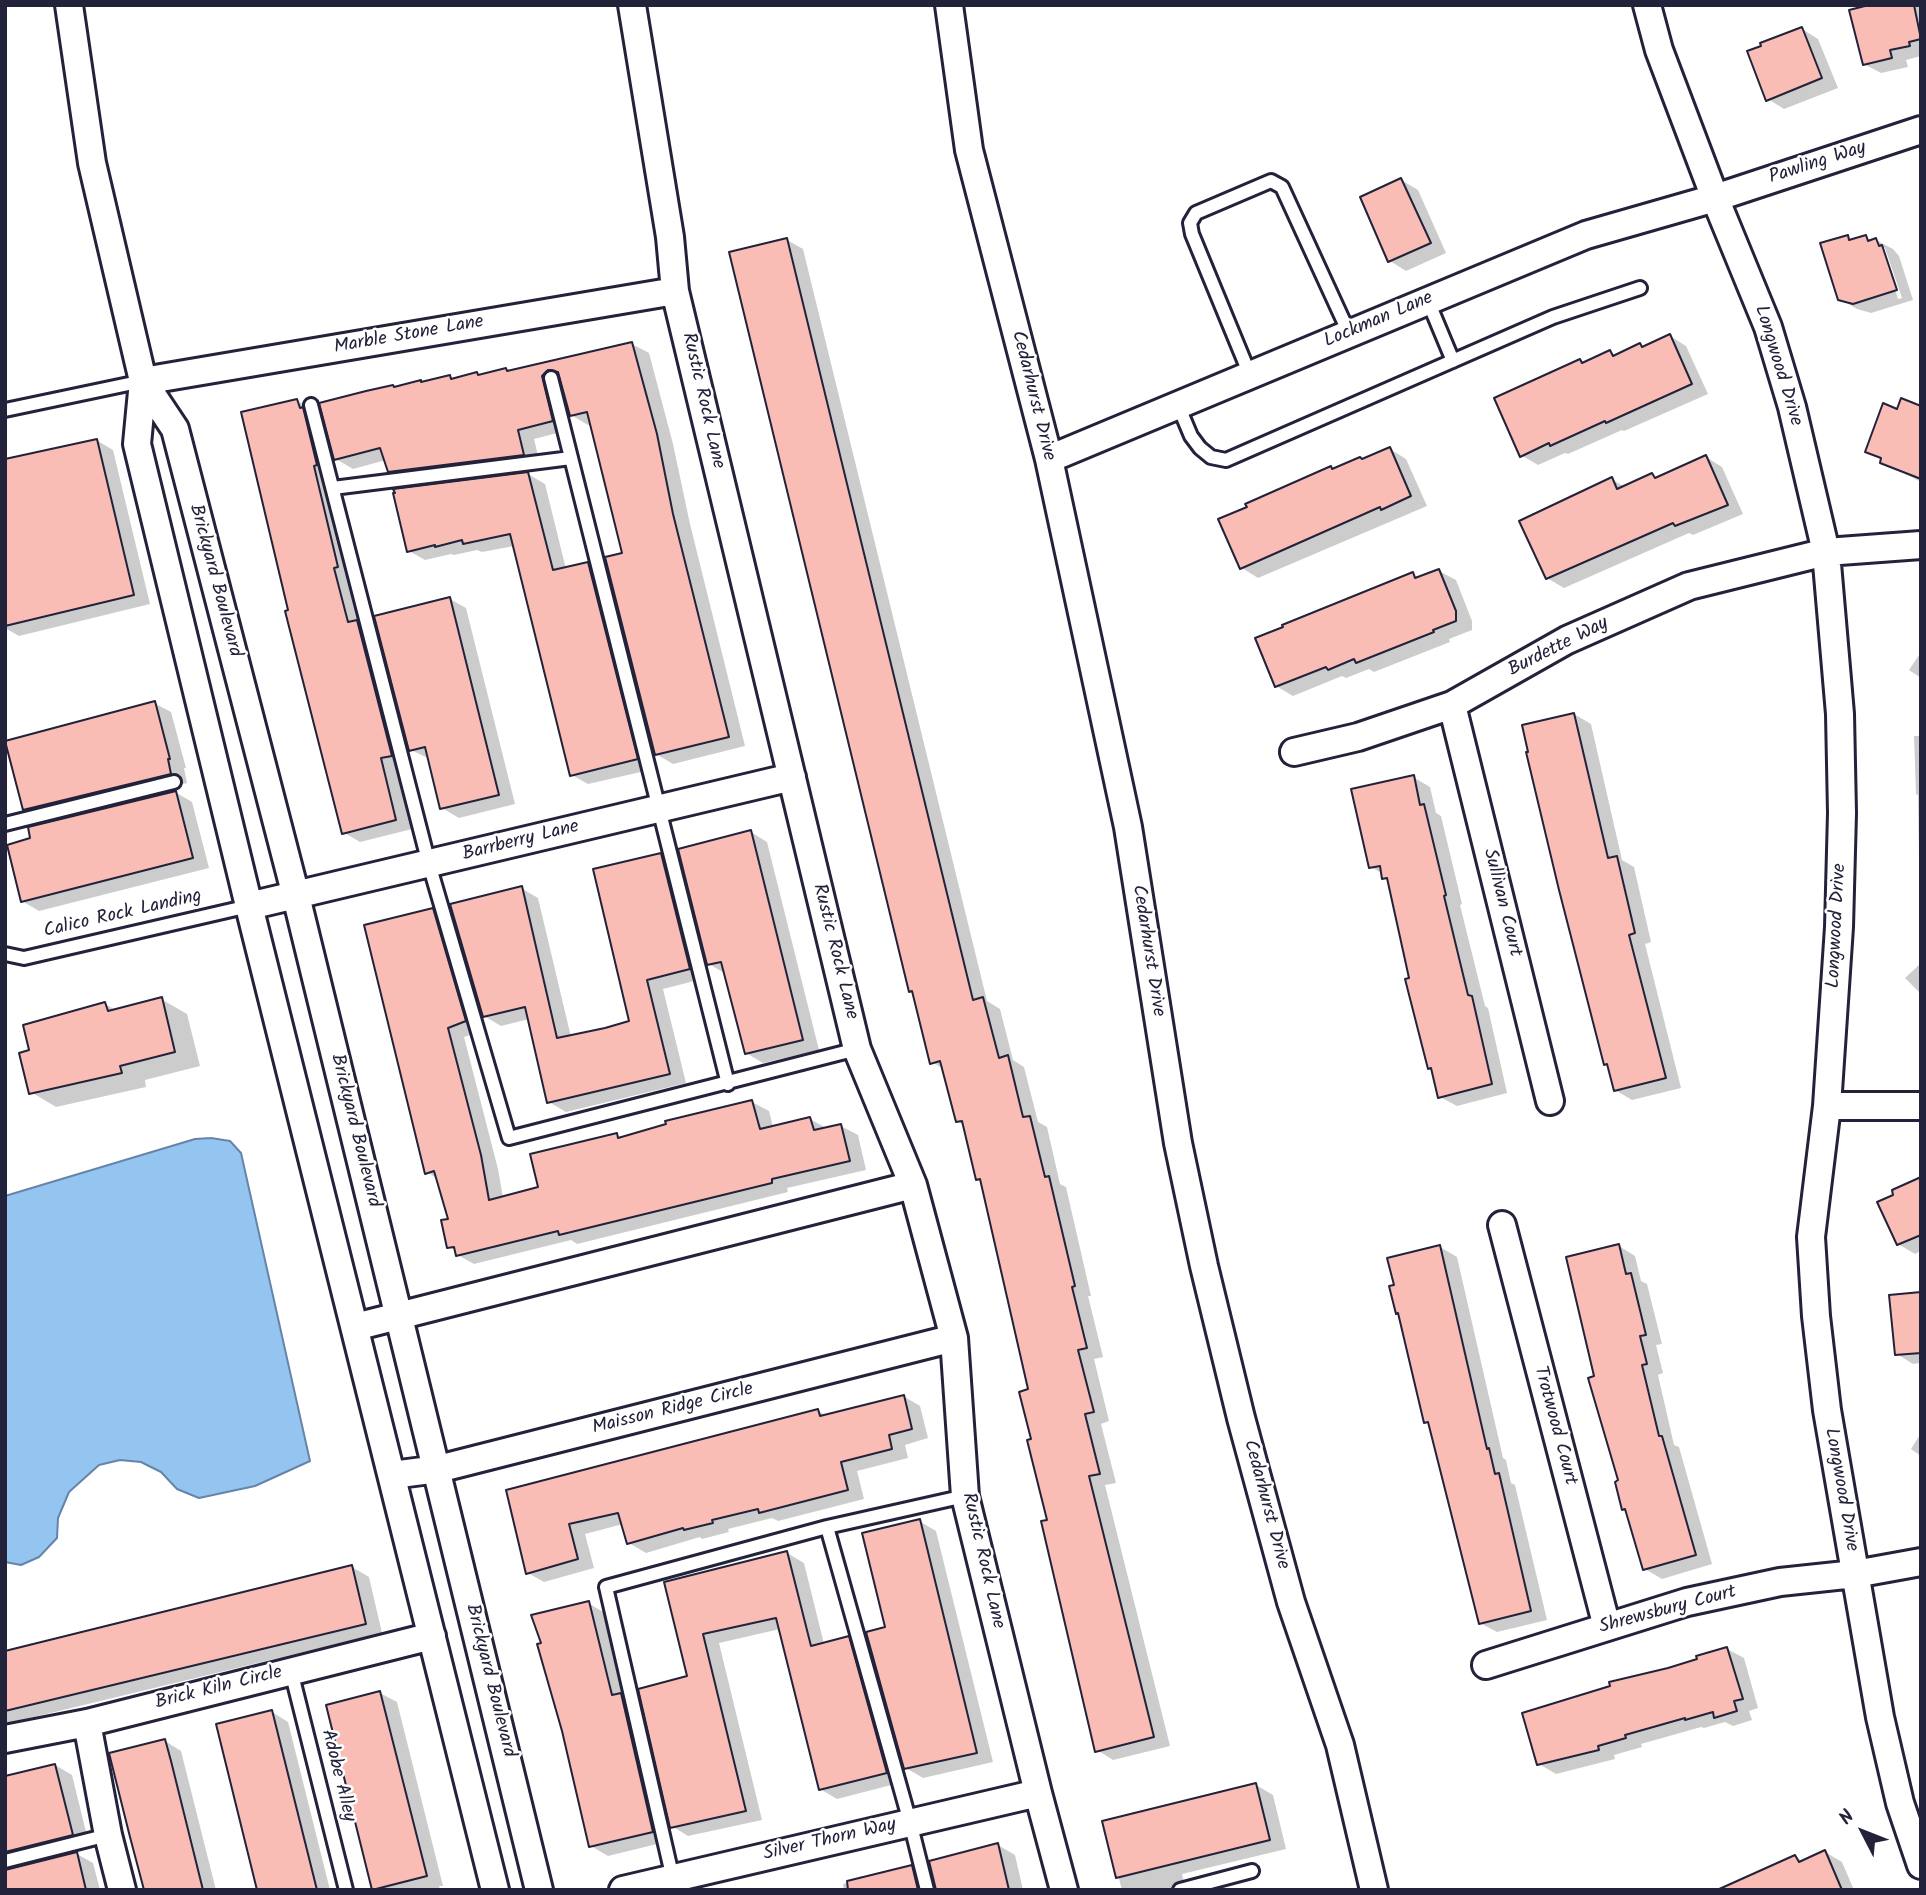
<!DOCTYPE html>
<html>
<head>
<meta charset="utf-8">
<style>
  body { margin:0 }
  #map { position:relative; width:1926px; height:1895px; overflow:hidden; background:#fff; font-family:Kalam,sans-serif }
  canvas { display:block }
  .frame { position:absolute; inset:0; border:7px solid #22223b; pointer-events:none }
  .north { position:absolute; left:1828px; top:1797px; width:70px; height:70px; -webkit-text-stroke:5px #fff; paint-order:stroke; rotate:312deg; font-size:19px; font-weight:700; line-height:28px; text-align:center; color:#22223b }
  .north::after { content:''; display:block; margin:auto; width:24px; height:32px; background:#22223b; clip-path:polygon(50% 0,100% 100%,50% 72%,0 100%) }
</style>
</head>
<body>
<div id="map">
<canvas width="1926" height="1895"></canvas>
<div class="frame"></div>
<div class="north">N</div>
</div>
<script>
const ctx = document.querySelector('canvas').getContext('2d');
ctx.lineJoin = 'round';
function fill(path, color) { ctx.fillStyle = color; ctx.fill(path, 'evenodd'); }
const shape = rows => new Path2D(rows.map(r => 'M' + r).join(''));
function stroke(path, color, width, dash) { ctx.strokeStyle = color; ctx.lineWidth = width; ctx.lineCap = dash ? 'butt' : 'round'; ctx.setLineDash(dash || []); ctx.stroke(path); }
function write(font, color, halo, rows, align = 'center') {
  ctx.font = font + ' Kalam,sans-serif'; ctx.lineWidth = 5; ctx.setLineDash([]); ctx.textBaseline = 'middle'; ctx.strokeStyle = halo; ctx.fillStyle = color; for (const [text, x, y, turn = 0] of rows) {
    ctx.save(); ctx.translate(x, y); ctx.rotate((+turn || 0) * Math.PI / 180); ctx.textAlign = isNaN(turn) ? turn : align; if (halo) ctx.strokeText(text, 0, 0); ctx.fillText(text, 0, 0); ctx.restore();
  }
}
const water = shape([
  [211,1138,230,1141,241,1153,310,1461,255,1486,199,1498,177,1489,161,1472,141,1462,120,1460,99,1465,69,1492,58,1518,57,1538,39,1557,21,1565,5,1562,5,1196,195,1139,211,1138]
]);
const shadow = shape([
  [1877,5,1921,5,1921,56,1906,60,1908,67,1881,73,1864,64],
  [1802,29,1818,39,1838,88,1784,109,1768,99],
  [1401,180,1418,190,1446,253,1406,271,1390,261],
  [1847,237,1855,241,1866,237,1873,241,1876,240,1893,249,1899,256,1913,300,1871,313,1857,309,1840,299],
  [1882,248,1885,248,1902,298,1898,299],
  [787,240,803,249,987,1001,1000,1009,1013,1060,1024,1067,1038,1122,1047,1127,1060,1184,1066,1187,1091,1296,1088,1296,1103,1357,1094,1359,1109,1421,1101,1424,1116,1483,1105,1485,1170,1746,1113,1760,1097,1750,1033,1441,1031,1391,983,1183,977,1179,965,1126,957,1121,944,1069,932,1062,915,993,911,990],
  [1670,336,1686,346,1708,394,1624,431,1622,430,1568,454,1565,453,1538,465,1521,455,1580,361,1584,364,1610,352,1617,356,1640,345,1644,348],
  [632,344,649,353,673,444,690,524,745,746,673,764,656,754,624,554,592,424,588,425,571,415,562,383,559,386,569,430,534,439,540,464,406,481,389,471,386,460,353,469,336,459,450,377,455,379,476,374,481,376,506,370,510,372],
  [297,401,314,410,408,765,397,768,412,829,360,842,343,832,290,611],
  [1921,407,1921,482,1882,462,1882,460,1867,451,1898,411],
  [96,440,113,450,150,604,19,636,5,628,5,461],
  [1390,449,1406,459,1427,506,1258,578,1242,568,1331,468,1334,470,1364,461],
  [1706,457,1722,467,1743,514,1693,535,1689,533,1564,588,1547,578,1611,479,1625,487,1652,475,1658,479],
  [528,474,545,484,566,569,588,564,605,573,654,769,588,784,572,775,514,546,482,552,477,550,454,555,451,554,425,560,409,551],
  [1439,571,1456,580,1472,621,1472,630,1449,639,1450,642,1374,672,1369,669,1346,678,1342,676,1293,696,1276,686,1413,574,1420,578],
  [450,599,466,608,515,804,459,818,442,808,430,759,411,750],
  [1921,652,1921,678,1909,670],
  [154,703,171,712,186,768,184,768,187,783,41,819,25,809],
  [1574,714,1591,724,1622,860,1634,867,1651,942,1645,944,1681,1088,1632,1100,1615,1090,1609,1066,1605,1064],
  [1914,736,1921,736,1921,858,1919,857,1918,795,1916,794],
  [1413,777,1430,787,1436,813,1441,816,1462,904,1460,905,1485,1006,1488,1008,1507,1093,1457,1106,1440,1097,1433,1070,1429,1068,1390,881,1384,878,1383,874,1371,867],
  [175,792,192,802,209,868,39,911,22,901,33,840],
  [751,832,767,842,819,1050,763,1063,746,1053,726,974,709,964],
  [661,855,677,864,706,978,663,989,686,1083,566,1112,549,1102,529,1019,501,1026,484,1016,521,888,538,898,571,1037,632,1022],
  [432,910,449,919,482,1031,464,1037,498,1169,503,1198,540,1188,616,1135,622,1138,752,1102,769,1111,773,1127,810,1119,828,1129,841,1126,858,1135,866,1170,787,1188,788,1192,577,1244,571,1240,474,1264,458,1255,457,1251,449,1247,450,1220,438,1179,427,1172],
  [1921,963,1921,994,1905,978],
  [161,999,187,1014,200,1066,145,1080,146,1087,56,1107,31,1092,31,1052,105,1004,117,1011],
  [1921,1179,1921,1251,1915,1254,1898,1244,1896,1195],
  [1619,1246,1635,1256,1641,1281,1647,1284,1662,1344,1656,1345,1663,1373,1658,1375,1674,1445,1679,1447,1712,1564,1662,1579,1645,1569,1627,1510,1624,1509,1620,1480,1596,1378],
  [1440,1247,1457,1257,1503,1458,1506,1460,1511,1483,1515,1485,1547,1620,1497,1632,1480,1623,1431,1425,1426,1422],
  [1921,1294,1921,1363,1913,1364,1897,1354],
  [903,1396,920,1406,928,1438,905,1445,908,1458,857,1471,864,1499,778,1521,772,1518,728,1529,729,1532,702,1539,700,1537,646,1553,629,1543,623,1524,585,1534,594,1568,544,1582,528,1573,508,1491,818,1411,827,1416],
  [1921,1433,1921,1456,1911,1449],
  [919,1521,936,1531,993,1762,923,1778,906,1768,887,1629],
  [787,1553,804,1563,824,1644,848,1638,865,1648,903,1782,837,1799,820,1789,780,1629,719,1643,762,1820,688,1836,672,1826,689,1677,666,1584],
  [352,1567,369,1577,382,1633,5,1724,5,1653],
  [588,1603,605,1613,626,1698,669,1841,608,1856,591,1846,563,1731],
  [1727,1649,1744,1658,1758,1708,1749,1711,1752,1720,1733,1726,1725,1722,1704,1728,1701,1727,1641,1744,1642,1747,1614,1755,1615,1759,1556,1774,1539,1764],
  [380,1693,397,1702,443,1886,439,1886,440,1890,374,1890,328,1706],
  [272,1712,288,1722,330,1890,259,1890],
  [165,1741,181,1751,216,1890,145,1890],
  [55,1765,72,1775,89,1844,15,1865,14,1870,77,1854,93,1863,100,1890,5,1890,5,1778],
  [1256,1785,1273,1795,1286,1849,1182,1874,1186,1890,1122,1890,1104,1823],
  [998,1845,1015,1855,1023,1890,937,1890],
  [1825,1852,1842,1862,1854,1890,1763,1890,1795,1857,1804,1862],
  [911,1867,928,1876,932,1890,844,1890,843,1884]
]);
const building = shape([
  [1869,5,1914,5,1921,39,1909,42,1910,46,1890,50,1892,58,1863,65,1849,10,1869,5],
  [1802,27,1822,78,1766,101,1747,51,1761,46,1760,43,1802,27],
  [1401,178,1431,243,1388,262,1360,197,1401,178],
  [1848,235,1849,240,1866,235,1868,241,1876,238,1879,246,1882,245,1897,290,1853,304,1838,300,1820,243,1848,235],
  [787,238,973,1000,983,997,999,1058,1008,1055,1023,1117,1030,1116,1045,1177,1049,1176,1075,1286,1072,1287,1087,1348,1078,1350,1094,1412,1085,1414,1100,1474,1089,1476,1154,1737,1095,1752,1041,1521,1047,1520,1027,1440,1031,1439,1019,1392,1028,1389,980,1179,976,1180,962,1121,956,1122,940,1061,930,1064,912,991,909,992,729,252,787,238],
  [1670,334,1692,384,1606,423,1605,421,1550,446,1549,443,1520,457,1494,398,1580,359,1582,363,1610,350,1613,356,1640,343,1642,347,1670,334],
  [632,342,657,434,673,514,729,737,655,755,605,557,622,553,587,412,570,416,558,372,548,370,542,376,553,421,518,430,524,455,388,472,380,448,334,460,319,403,366,391,393,385,394,387,421,380,421,382,450,375,451,379,477,372,478,375,506,368,507,371,632,342],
  [1901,398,1921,406,1921,479,1880,463,1881,458,1865,452,1883,403,1897,409,1901,398],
  [297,399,300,408,303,407,317,465,314,466,338,567,334,568,348,622,357,620,392,756,381,758,396,820,342,834,285,611,288,610,241,412,297,399],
  [97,439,134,595,5,626,5,459,97,439],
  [1390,447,1411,496,1381,510,1380,507,1240,569,1218,519,1247,507,1245,504,1331,466,1332,469,1360,457,1362,459,1390,447],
  [1706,455,1728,505,1675,526,1673,523,1546,579,1519,521,1612,477,1617,489,1652,473,1655,478,1706,455],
  [528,472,553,570,588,562,638,759,570,776,510,534,463,544,462,540,435,547,435,545,407,552,393,493,395,493,393,489,528,472],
  [1439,569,1456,611,1456,621,1433,630,1434,632,1356,663,1354,659,1328,670,1326,667,1275,687,1255,638,1283,627,1282,625,1413,572,1415,578,1439,569],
  [450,597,499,795,440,809,425,747,409,751,374,616,450,597],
  [155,701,170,759,168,759,171,774,23,810,5,741,155,701],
  [1574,713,1608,858,1617,856,1635,933,1629,935,1666,1078,1614,1091,1607,1064,1604,1065,1559,890,1526,752,1528,752,1522,725,1574,713],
  [1414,775,1420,805,1424,804,1446,895,1444,896,1468,995,1472,996,1492,1084,1438,1098,1431,1068,1428,1069,1405,979,1409,978,1387,878,1382,879,1380,866,1369,868,1351,789,1414,775],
  [176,791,193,858,21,902,7,845,30,838,28,827,176,791],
  [751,830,803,1040,745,1054,721,962,707,965,678,849,751,830],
  [661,853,690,969,647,980,670,1074,547,1103,525,1007,483,1017,450,904,522,886,557,1038,605,1028,629,1021,593,869,661,853],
  [433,908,466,1021,448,1028,481,1155,489,1200,538,1187,530,1154,617,1133,618,1138,666,1124,665,1121,752,1100,760,1129,810,1117,814,1130,841,1124,850,1161,772,1179,772,1183,559,1235,558,1231,456,1256,454,1247,447,1248,441,1220,448,1219,434,1171,425,1174,364,925,433,908],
  [162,997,175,1052,120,1066,122,1073,29,1094,19,1053,29,1050,23,1025,105,1002,108,1011,162,997],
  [1921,1177,1921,1235,1897,1245,1877,1202,1893,1195,1892,1190,1921,1177],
  [1619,1244,1626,1274,1631,1273,1646,1335,1640,1336,1647,1364,1642,1365,1659,1436,1662,1436,1696,1555,1643,1570,1625,1509,1622,1510,1615,1482,1618,1480,1588,1378,1594,1376,1566,1257,1619,1244],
  [1440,1245,1487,1449,1489,1448,1495,1474,1499,1473,1531,1611,1479,1624,1428,1422,1424,1423,1398,1313,1396,1314,1389,1286,1394,1285,1387,1258,1440,1245],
  [1921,1292,1921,1353,1895,1355,1889,1295,1921,1292],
  [904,1395,912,1429,889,1435,892,1449,841,1462,848,1490,759,1513,758,1509,712,1520,713,1523,684,1530,683,1528,627,1544,618,1513,569,1524,578,1559,526,1574,506,1490,818,1409,820,1416,904,1395],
  [920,1519,977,1753,904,1769,866,1632,885,1627,862,1533,920,1519],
  [787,1551,811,1646,849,1636,887,1773,819,1790,776,1618,703,1634,746,1811,670,1828,638,1689,687,1676,664,1582,787,1551],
  [352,1565,366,1624,5,1711,5,1651,352,1565],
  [589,1601,612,1695,621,1693,653,1832,589,1847,562,1731,537,1644,541,1643,531,1615,589,1601],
  [1727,1647,1743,1699,1734,1701,1737,1711,1714,1718,1713,1712,1685,1720,1685,1718,1625,1735,1626,1738,1598,1746,1599,1750,1537,1765,1522,1713,1610,1686,1609,1682,1668,1668,1697,1659,1696,1656,1727,1647],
  [380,1691,427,1876,372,1890,326,1705,380,1691],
  [272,1710,317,1890,257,1890,216,1724,272,1710],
  [165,1739,171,1761,203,1890,144,1890,130,1837,109,1753,165,1739],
  [55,1764,73,1835,5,1852,5,1776,55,1764],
  [1256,1783,1270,1840,1116,1878,1102,1821,1256,1783],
  [998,1843,1009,1890,936,1890,929,1861,998,1843],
  [1825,1850,1842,1890,1717,1890,1795,1855,1799,1862,1825,1850],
  [77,1852,86,1890,5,1890,5,1870,77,1852],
  [912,1865,918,1890,848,1890,847,1881,912,1865]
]);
const service = shape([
  [1428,301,1453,361],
  [1250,375,1192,234,1190,223,1196,213,1271,181,1282,187,1349,333],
  [551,378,728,1084],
  [311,405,429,864,509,1138,857,1049],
  [1178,405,1191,436,1200,448,1211,457,1226,460,1553,317,1640,288],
  [5,410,143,381],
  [333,488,571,458],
  [5,824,174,782],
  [5,954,24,958,249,906],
  [827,1527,910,1822,927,1890],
  [291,1671,346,1890],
  [5,1861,108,1835],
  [673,1879,606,1587,827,1527,965,1496],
  [1180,1890,1252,1871]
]);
const minor = shape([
  [69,5,92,163,143,381,137,444,249,906,495,1890],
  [632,5,670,237,675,291,857,1049,913,1185,954,1338,965,1496,1038,1793,1064,1890],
  [949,5,969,150,1049,459,1128,827,1178,1143,1204,1266,1241,1418,1291,1602,1340,1745,1374,1890],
  [1647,5,1659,50,1715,198,1768,327,1792,407,1826,552,1840,714,1842,813,1839,927,1827,1106,1811,1237,1816,1316,1827,1410,1880,1717,1900,1803,1921,1865],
  [143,381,175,429,296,896,539,1890],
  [143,381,675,291],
  [1049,459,1586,235,1715,198,1921,130],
  [1452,705,1550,1101],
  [1294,752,1358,737,1452,705,1567,640,1689,586,1826,552,1921,545],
  [249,906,792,777],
  [1827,1106,1921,1106],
  [1502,1225,1607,1627],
  [355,1327,913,1185],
  [392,1475,438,1469,954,1338],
  [1486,1665,1687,1602,1780,1582,1855,1574,1921,1562],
  [87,1723,108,1835,122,1890],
  [5,1739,87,1723,432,1636],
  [623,1890,1038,1793]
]);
const streetNames = [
  ["Pawling Way",1818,164,-18],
  ["Lockman Lane",1379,321,-23],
  ["Marble Stone Lane",409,336,-10],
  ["Longwood Drive",1777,366,73],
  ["Cedarhurst Drive",1032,396,76],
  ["Rustic Rock Lane",702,401,77],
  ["Brickyard Boulevard",214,581,75],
  ["Burdette Way",1559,648,-27],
  ["Barrberry Lane",521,842,-14],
  ["Sullivan Court",1501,903,76],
  ["Calico Rock Landing",123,915,-13],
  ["Longwood Drive",1838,926,-87],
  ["Cedarhurst Drive",1147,951,81],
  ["Rustic Rock Lane",834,952,76],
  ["Brickyard Boulevard",354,1131,76],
  ["Maisson Ridge Circle",673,1410,-14],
  ["Trotwood Court",1554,1426,75],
  ["Longwood Drive",1840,1490,80],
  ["Cedarhurst Drive",1265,1505,75],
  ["Rustic Rock Lane",982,1561,77],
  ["Shrewsbury Court",1668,1611,-15],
  ["Brickyard Boulevard",489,1681,76],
  ["Brick Kiln Circle",219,1689,-14],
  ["Adobe Alley",337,1776,76],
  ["Silver Thorn Way",830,1841,-13]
];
fill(water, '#94c5f0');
stroke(water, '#6684a8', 2);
fill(shadow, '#0003');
fill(building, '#f9bdb5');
stroke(building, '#22223b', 2);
stroke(service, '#22223b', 18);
stroke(minor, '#22223b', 32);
stroke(service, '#fff', 12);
stroke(minor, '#fff', 26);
write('19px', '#22223b', '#fff', streetNames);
</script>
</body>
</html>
